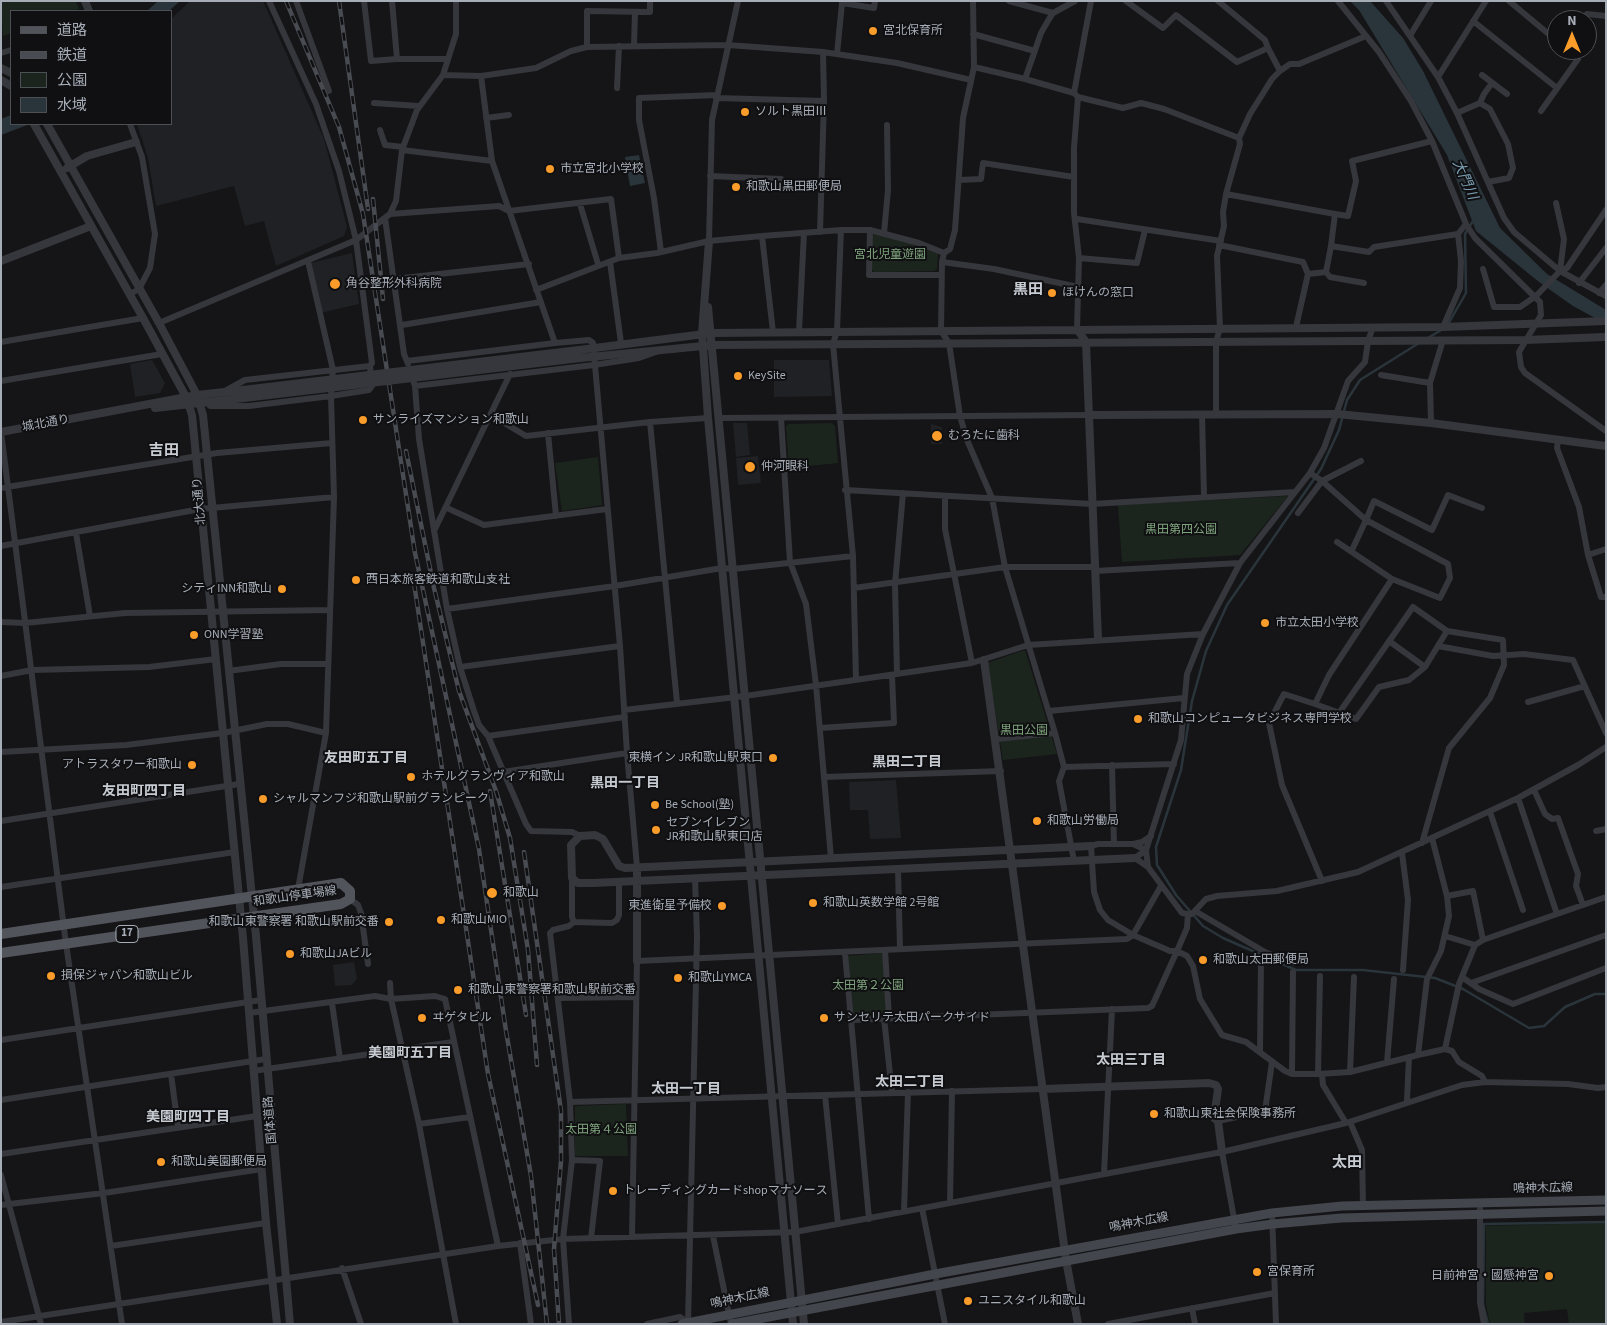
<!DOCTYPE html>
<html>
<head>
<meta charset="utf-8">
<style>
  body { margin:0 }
  #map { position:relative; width:1607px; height:1325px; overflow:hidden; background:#151517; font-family:"Source Sans 3","Noto Sans JP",sans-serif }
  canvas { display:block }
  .frame { position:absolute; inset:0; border:2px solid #a6adb7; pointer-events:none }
  .legend { position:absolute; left:10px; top:10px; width:162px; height:115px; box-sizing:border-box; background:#101012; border:1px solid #4c4f54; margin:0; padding:6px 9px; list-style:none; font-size:15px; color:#a6adb7 }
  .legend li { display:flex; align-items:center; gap:10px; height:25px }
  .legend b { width:25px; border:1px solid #4c4f54 }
  .north { position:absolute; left:1547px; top:10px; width:50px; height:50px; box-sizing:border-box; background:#101012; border:1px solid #4c4f54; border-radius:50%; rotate:0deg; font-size:14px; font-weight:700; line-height:20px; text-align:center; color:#a6adb7 }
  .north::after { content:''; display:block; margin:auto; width:18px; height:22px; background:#fa9c29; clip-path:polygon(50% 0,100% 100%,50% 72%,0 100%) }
</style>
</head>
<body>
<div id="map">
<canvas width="1607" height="1325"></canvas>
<div class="frame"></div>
<ul class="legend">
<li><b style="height:6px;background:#51545b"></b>道路</li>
<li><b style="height:6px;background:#484b51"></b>鉄道</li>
<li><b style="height:14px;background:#1c251d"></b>公園</li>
<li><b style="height:14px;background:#2a353b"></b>水域</li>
</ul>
<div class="north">N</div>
</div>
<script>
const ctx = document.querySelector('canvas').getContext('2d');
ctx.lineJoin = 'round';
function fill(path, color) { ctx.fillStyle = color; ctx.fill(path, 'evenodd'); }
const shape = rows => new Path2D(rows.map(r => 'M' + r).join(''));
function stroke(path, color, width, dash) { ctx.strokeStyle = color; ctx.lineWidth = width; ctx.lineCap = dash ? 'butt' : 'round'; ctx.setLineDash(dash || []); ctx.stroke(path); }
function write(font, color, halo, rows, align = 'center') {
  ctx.font = font + ' "Source Sans 3","Noto Sans JP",sans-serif'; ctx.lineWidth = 4; ctx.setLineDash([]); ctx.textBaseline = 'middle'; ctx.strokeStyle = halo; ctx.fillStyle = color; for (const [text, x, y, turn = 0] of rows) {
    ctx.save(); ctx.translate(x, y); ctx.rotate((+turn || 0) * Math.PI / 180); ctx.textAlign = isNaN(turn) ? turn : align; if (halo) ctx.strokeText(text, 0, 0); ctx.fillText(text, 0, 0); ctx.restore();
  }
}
const built = shape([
  [190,1,263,1,324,139,347,227,344,236,276,266,264,221,245,226,234,186,156,206,148,158,137,124,171,124,171,19],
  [352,253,359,304,320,313,311,263],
  [152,360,165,383,160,393,135,397,130,364],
  [774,360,829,360,832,396,774,397],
  [733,423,747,423,750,455,736,457],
  [931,424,942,427,942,444,931,444],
  [758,456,761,483,738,485,736,458],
  [896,780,901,838,870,839,868,810,850,810,849,782],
  [354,962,357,979,352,985,335,986,333,965]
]);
const green = shape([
  [1,1,76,1,79,9,71,11,11,11,11,33,3,36],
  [874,234,919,244,938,253,937,269,934,271,874,272,871,269,871,236],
  [832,423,835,426,838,463,789,468,786,426,789,424],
  [598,457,602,505,562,511,555,463],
  [1288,496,1240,555,1122,562,1118,505],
  [1025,650,1057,754,1003,760,987,663],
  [883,953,886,1016,854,1017,848,956],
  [626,1104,628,1156,575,1156,575,1106],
  [1606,1223,1606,1324,1569,1324,1567,1309,1524,1313,1525,1324,1490,1324,1486,1304,1486,1226]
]);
const water = shape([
  [158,1,180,1,169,11,147,11],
  [1350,1,1370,1,1403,38,1423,71,1500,228,1547,274,1606,310,1606,324,1573,306,1539,282,1476,231,1447,155,1359,10],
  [11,115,11,124,30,124,1,135,1,119],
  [639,155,645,183,630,186,625,157]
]);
const stream = shape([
  [1447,326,1466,293,1465,234,1474,219],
  [1428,338,1443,329],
  [1419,343,1360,380,1347,400,1339,430,1321,469,1227,605,1206,651,1192,701,1181,770,1156,847,1157,865,1176,895,1203,926,1223,938,1296,970,1363,970,1435,978,1463,989,1529,1028,1544,1026,1565,1007,1595,994,1606,994],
  [1488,1324,1483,1304,1484,1224,1606,1222]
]);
const minor = shape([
  [296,1,329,91],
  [364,1,371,61,397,59],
  [392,1,397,59,448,59],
  [973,1,974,67,963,118,955,230,950,249,944,253,942,262,941,331,949,343,960,416,967,440,992,498,1005,567,1055,733,1064,767,1059,781,1074,861],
  [1009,1,1053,13],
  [1126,1,1163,28,1176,15,1237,62,1268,48,1280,71],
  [1218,1,1265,40,1268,48],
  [1338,1,1379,52,1411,101,1432,141,1466,224,1475,238,1540,302,1541,315,1519,352,1521,367,1525,373,1606,431],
  [1386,1,1438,77,1457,113,1504,218,1514,232,1560,271,1606,296],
  [1509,1,1557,41],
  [1582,20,1587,14,1606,16],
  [1473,21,1557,88],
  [973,34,1035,51],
  [1411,34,1431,1],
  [634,46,635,12],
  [587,47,587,11,650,12,650,1],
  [1,53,11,50],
  [837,54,842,3,874,8,875,1],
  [974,67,1025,79,1074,93,1078,97,1074,148,1074,213,1079,258,1077,329],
  [443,75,481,76,536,68,571,51,587,47,728,45,823,52,897,63,971,80],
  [1482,75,1507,94],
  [481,76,492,161,555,343],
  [1438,77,1486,1],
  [1025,79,1041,33,1049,19,1053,13,1075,1],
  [617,88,619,46],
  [1074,93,1091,1],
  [1078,97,1123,108,1141,103,1164,109,1239,138,1240,144,1226,194,1335,214],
  [716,98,824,101],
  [374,103,419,106],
  [1480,103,1484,94,1492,83],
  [1541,111,1578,59,1568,50],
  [1457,113,1480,103,1490,109,1508,144,1513,168,1509,178,1488,182],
  [486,118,509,115],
  [130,124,142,157,155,234,150,268,139,289,130,294],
  [380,130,385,145,403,147],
  [1239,138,1250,114,1272,79,1280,71,1290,64,1299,64,1366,36],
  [402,150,492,161],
  [710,176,781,179],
  [959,180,981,179,983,163,1074,177],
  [1556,203,1564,239,1560,271],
  [580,204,598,264],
  [390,214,499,206,509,211,611,199,619,258],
  [385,218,404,354,408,364],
  [1077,219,1221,241],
  [841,230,837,331,833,344,853,556,856,679],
  [870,230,869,275,941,275],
  [820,232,824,101,823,52],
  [884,233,888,190,887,125],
  [762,236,773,332],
  [709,241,712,120,738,1],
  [1219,245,1303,262,1308,274,1296,327],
  [1331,246,1335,214,1348,216,1356,181,1352,161,1432,141],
  [661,252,654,198,639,120,639,98,717,95],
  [1079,258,1137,263,1145,230],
  [610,262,621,343],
  [942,262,994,269,1078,287],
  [1483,269,1494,307,1520,307,1536,296,1560,271,1567,268,1606,210],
  [1326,272,1331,246,1369,252,1374,247,1458,234],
  [1326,272,1330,277,1364,283],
  [1308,274,1326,272],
  [394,279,529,264],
  [1579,283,1606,248],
  [536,290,619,258,657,253,709,241,762,236,841,230,870,230,919,243,944,253],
  [1599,293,1606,285],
  [159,323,356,240,390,214,396,201,402,150,417,110,443,75,456,34,456,1],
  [402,325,541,302],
  [1373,327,1368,341,1365,362,1348,381,1324,448,1310,473,1240,563,1203,634,1187,674,1181,740,1146,850,1148,867,1182,913,1188,914,1192,914,1206,899,1217,896,1277,891,1358,872,1518,798,1578,765,1606,747],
  [1443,327,1460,288,1461,261,1458,234,1466,224],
  [799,331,804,233],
  [1,342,143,318],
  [407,361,555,343,589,340,593,343,620,646,627,753,637,867],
  [411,374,415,386,419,439,447,609,460,667,474,711,479,725,488,736,526,824,531,831,572,832,580,836],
  [1381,375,1430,383],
  [1,381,162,354],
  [415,386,594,365,639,358,656,352],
  [225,391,245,380,370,366],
  [206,401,210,406,249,406,331,396,369,390,372,386,370,366,372,363,356,240,339,171,316,104,269,1],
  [1216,413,1216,342,1220,328,1217,256,1224,226,1223,212,1226,194],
  [1202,414,1204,496],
  [491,415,526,436,650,422,708,418],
  [720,418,1090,415],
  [781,418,790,562,806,604,816,685,831,858],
  [650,422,677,703],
  [1431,423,1430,383,1443,340],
  [1,432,66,944,122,1324],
  [548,433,556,516],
  [1558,441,1557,448,1579,507,1588,555,1601,597,1606,597],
  [1310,473,1322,481,1361,461],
  [1,488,217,453,332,443],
  [845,490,1092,504,1295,492],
  [945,497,945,529,972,663],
  [447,508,484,525,607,509],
  [1298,513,1322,481,1366,520,1352,550],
  [434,531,510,374],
  [76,533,90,616],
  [1337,542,1392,579],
  [1,546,200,509,334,497],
  [1588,555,1606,549],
  [1095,571,1240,563],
  [854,588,1005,567,1095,567],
  [447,609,615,586,722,568,733,569,853,556],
  [1,622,25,623,125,613,330,610],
  [1389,641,1425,667],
  [1438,646,1493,656,1524,654,1573,660,1606,733],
  [460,667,620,646],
  [228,671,281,664,327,664],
  [897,674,895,584,903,493],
  [1,676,32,670,149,667,216,659],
  [1528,702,1585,686],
  [1315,704,1356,719,1379,687,1409,680,1425,667,1447,631,1503,640,1504,665,1490,698,1449,748,1422,843],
  [624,710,745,696,972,663,1028,645,1203,634],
  [1049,711,1184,698],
  [1339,713,1413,607,1447,631],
  [820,728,894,723,892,675],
  [488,736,625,717],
  [996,739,1055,733],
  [1,752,126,745,223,733,267,724,288,724,326,733],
  [1112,765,1114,844],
  [1064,767,1174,764],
  [503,772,627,753],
  [824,777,1001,771],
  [1534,790,1545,814,1552,819,1558,818,1578,874,1576,886,1583,905],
  [1490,812,1523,910],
  [1,821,239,784],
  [1596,831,1606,829],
  [1151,836,1142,842,1133,844,1098,844,1091,846,1094,892,1100,910,1108,920,1133,935,1170,951,1177,951,1187,956,1193,966,1200,999,1222,1035,1246,1042,1285,1071,1292,1074,1318,1074,1350,1072,1418,1055,1427,979,1441,951,1449,916,1447,896,1432,838],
  [1133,844,1146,850,1135,858,1148,867],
  [1402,853,1408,900,1403,970],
  [898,869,900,949],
  [572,878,572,917,574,922],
  [1322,881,1282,785,1269,723,1284,694,1315,704,1329,675,1392,579,1440,598,1450,578,1448,564,1366,520,1374,501,1432,530,1448,495,1482,508],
  [1,887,235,852],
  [298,889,326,733,334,497,331,396,333,370,308,261],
  [350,899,358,905,361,913,368,964],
  [1195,911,1265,952,1294,963],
  [1557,914,1606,897],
  [1445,936,1475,945],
  [1483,940,1557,914,1518,798],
  [885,950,889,1018],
  [845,953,869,1219],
  [1462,977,1479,989,1513,1004,1606,968],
  [390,983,391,999,419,1124,456,1324],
  [1471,983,1606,935],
  [559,998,635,997],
  [332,1003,340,1059],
  [249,1013,375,996,391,999,435,996,445,999,498,1246],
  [884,1018,892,1093],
  [852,1020,1148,1008,1152,1006,1177,951,1187,928,1188,914],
  [1,1040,261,1000],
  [1445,1049,1459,984,1475,945,1483,940,1473,891,1447,896],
  [1260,1051,1261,961],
  [1418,1055,1445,1049,1452,1051,1459,1062,1482,1076,1485,1082],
  [1387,1063,1394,979],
  [253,1071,453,1042],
  [1350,1072,1354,977],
  [171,1074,178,1127],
  [1292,1074,1293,972],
  [1318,1074,1320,976],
  [1322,1074,1323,1085,1346,1123],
  [825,1095,838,1224],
  [1,1100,266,1059],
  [1407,1101,1409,1057],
  [570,1102,1043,1089],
  [1218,1121,1265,1111,1272,1062],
  [1350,1122,1362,1150,1363,1206],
  [419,1124,470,1117],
  [1222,1152,1235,1224],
  [1,1154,257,1116],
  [572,1160,600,1161,591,1238],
  [1104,1173,1112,1009],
  [1,1175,41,1324],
  [950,1203,952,1091],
  [1480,1203,1480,1302,1484,1324],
  [1,1205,104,1193,262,1169],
  [922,1208,945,1324],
  [904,1211,908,1092],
  [1272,1213,1276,1324],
  [713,1236,731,1324],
  [632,1237,637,961,1127,939,1133,935,1161,886],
  [520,1243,531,1324],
  [111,1246,266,1223],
  [342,1268,361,1324],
  [1192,1308,1195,1324],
  [1,1322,498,1246,563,1239,795,1232,1222,1152,1346,1123,1462,1085,1485,1082,1568,1084,1598,1088,1606,1087],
  [569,1324,563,1239,572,1160,570,1102,550,933,553,930,569,926,574,922,612,923,617,920,619,915,619,882],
  [647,1324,680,1317,688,1323],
  [688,1324,697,937,695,878],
  [1108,1324,1275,1293]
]);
const tertiary = shape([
  [85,1,89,11],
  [1,68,11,73],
  [1,80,11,86],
  [34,124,143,318,186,397,192,415,243,938,266,1223,277,1324],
  [47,124,159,323,197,395,203,415,256,936,290,1324],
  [67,168,87,156,136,142],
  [709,241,702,333,708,418,793,1324],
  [1,261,91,226],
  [708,307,804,1324],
  [1077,329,1086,342,1098,639],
  [579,350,712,333,1443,327,1606,321],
  [580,358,713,345,1525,340,1606,337],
  [155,408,244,398],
  [1090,415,1337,414,1431,423,1606,446],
  [1,432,197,395,243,390],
  [984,660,1066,1260,1078,1324],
  [1091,846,625,868,619,866,603,839,595,835,580,836,571,845,572,878,578,883,593,883,1135,858],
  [637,961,637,867],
  [1043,1089,1209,1083,1216,1085,1218,1089,1214,1118,1218,1121,1222,1152]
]);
const secondary = shape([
  [682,1324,935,1274,1272,1213,1342,1206,1606,1200],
  [732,1324,1236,1229,1273,1224,1341,1218,1606,1211]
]);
const primary = shape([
  [1,934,341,883,350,891,350,899,341,904,1,953]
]);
const rail = shape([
  [286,1,339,127,363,214,415,553,479,849,506,1031,531,1176,547,1324],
  [339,1,368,209],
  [373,199,383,299],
  [406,451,434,588,459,691,496,791,510,838,528,950,537,1065],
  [414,583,488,1074,538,1305],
  [490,791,526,1015],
  [524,852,561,1111,561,1161,554,1249,559,1324]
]);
const tertiaryBridge = shape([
  [243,390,579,350],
  [244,398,580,358]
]);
const markers = [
  [873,31,5,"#fa9c29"],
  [745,112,5,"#fa9c29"],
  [550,169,5,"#fa9c29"],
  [736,187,5,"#fa9c29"],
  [335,284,6,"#fa9c29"],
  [1052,293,5,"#fa9c29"],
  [738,376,5,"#fa9c29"],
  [363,420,5,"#fa9c29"],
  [937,436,6,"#fa9c29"],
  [750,467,6,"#fa9c29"],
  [356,580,5,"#fa9c29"],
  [282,589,5,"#fa9c29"],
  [1265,623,5,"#fa9c29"],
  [194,635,5,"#fa9c29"],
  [1138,719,5,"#fa9c29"],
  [773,758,5,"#fa9c29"],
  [192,765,5,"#fa9c29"],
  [411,777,5,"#fa9c29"],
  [263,799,5,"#fa9c29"],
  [655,805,5,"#fa9c29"],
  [1037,821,5,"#fa9c29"],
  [656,830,5,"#fa9c29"],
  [492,893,6,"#fa9c29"],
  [813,903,5,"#fa9c29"],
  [722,906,5,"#fa9c29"],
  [441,920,5,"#fa9c29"],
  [389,922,5,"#fa9c29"],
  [290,954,5,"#fa9c29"],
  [1203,960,5,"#fa9c29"],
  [51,976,5,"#fa9c29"],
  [678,978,5,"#fa9c29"],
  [458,990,5,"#fa9c29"],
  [422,1018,5,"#fa9c29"],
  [824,1018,5,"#fa9c29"],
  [1154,1114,5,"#fa9c29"],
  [161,1162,5,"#fa9c29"],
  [613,1191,5,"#fa9c29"],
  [1257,1272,5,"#fa9c29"],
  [1549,1276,5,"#fa9c29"],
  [968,1301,5,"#fa9c29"]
];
const shields = [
  [127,934,22]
];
const shieldNames = [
  ["17",127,934]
];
const poiNames = [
  ["宮北保育所",883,31],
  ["ソルト黒田Ⅲ",755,112],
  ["市立宮北小学校",560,169],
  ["和歌山黒田郵便局",746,187],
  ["角谷整形外科病院",346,284],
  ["ほけんの窓口",1062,293],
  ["KeySite",748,376],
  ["サンライズマンション和歌山",373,420],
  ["むろたに歯科",948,436],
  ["仲河眼科",761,467],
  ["西日本旅客鉄道和歌山支社",366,580],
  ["シティINN和歌山",272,589,"right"],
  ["市立太田小学校",1275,623],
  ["ONN学習塾",204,635],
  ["和歌山コンピュータビジネス専門学校",1148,719],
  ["東横イン JR和歌山駅東口",763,758,"right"],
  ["アトラスタワー和歌山",182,765,"right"],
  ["ホテルグランヴィア和歌山",421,777],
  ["シャルマンフジ和歌山駅前グランピーク",273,799],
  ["Be School(塾)",665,805],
  ["和歌山労働局",1047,821],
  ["セブンイレブン",666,823],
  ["JR和歌山駅東口店",666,837],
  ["和歌山",503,893],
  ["和歌山英数学館 2号館",823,903],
  ["東進衛星予備校",712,906,"right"],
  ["和歌山MIO",451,920],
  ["和歌山東警察署 和歌山駅前交番",379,922,"right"],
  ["和歌山JAビル",300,954],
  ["和歌山太田郵便局",1213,960],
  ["損保ジャパン和歌山ビル",61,976],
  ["和歌山YMCA",688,978],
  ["和歌山東警察署和歌山駅前交番",468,990],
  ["ヰゲタビル",432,1018],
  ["サンセリテ太田パークサイド",834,1018],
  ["和歌山東社会保険事務所",1164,1114],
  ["和歌山美園郵便局",171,1162],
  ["トレーディングカードshopマナソース",623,1191],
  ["宮保育所",1267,1272],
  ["日前神宮・國懸神宮",1539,1276,"right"],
  ["ユニスタイル和歌山",978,1301]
];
const parkNames = [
  ["宮北児童遊園",890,255],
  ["黒田第四公園",1181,530],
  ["黒田公園",1024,731],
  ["太田第２公園",868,986],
  ["太田第４公園",601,1130]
];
const streetNames = [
  ["城北通り",46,424,-10],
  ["北大通り",200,501,-95],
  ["和歌山停車場線",295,897,-8],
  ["国体道路",271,1120,-95],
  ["鳴神木広線",1543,1189,-1],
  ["鳴神木広線",1139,1223,-11],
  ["鳴神木広線",740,1299,-12]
];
const waterNames = [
  ["大門川",1464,180,66]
];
const neighbourhoodNames = [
  ["友田町五丁目",366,759],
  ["黒田二丁目",907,763],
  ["黒田一丁目",625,784],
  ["友田町四丁目",144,792],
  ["美園町五丁目",410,1054],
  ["太田三丁目",1131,1061],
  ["太田二丁目",910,1083],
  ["太田一丁目",686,1090],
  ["美園町四丁目",188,1118]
];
const quarterNames = [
  ["黒田",1028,291],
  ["吉田",164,452],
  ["太田",1347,1164]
];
fill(built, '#202124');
fill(green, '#1c251d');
fill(water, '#2a353b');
stroke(stream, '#2a353b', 2.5);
stroke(minor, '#35373c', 6);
stroke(tertiary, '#35373c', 8);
stroke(secondary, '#43464c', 9);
stroke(primary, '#51545b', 10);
stroke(rail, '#484b51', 4.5);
stroke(rail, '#101012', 2.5, [8]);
stroke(tertiaryBridge, '#35373c', 8);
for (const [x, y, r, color] of markers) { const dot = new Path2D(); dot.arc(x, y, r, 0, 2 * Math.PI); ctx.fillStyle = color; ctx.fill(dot); stroke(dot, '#101012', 2); }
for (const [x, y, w] of shields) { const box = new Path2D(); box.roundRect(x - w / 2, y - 8.5, w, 17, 4); ctx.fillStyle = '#101012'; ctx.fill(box); stroke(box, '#a6adb7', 1); }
write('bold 11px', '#a6adb7', null, shieldNames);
write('12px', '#a6adb7', '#101012', poiNames, 'left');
write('12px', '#7ea37c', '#101012', parkNames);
write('12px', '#a6adb7', '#101012', streetNames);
write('italic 14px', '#7ba0b4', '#101012', waterNames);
write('bold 14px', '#c7ccd3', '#101012', neighbourhoodNames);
write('bold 15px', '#c7ccd3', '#101012', quarterNames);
</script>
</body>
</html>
